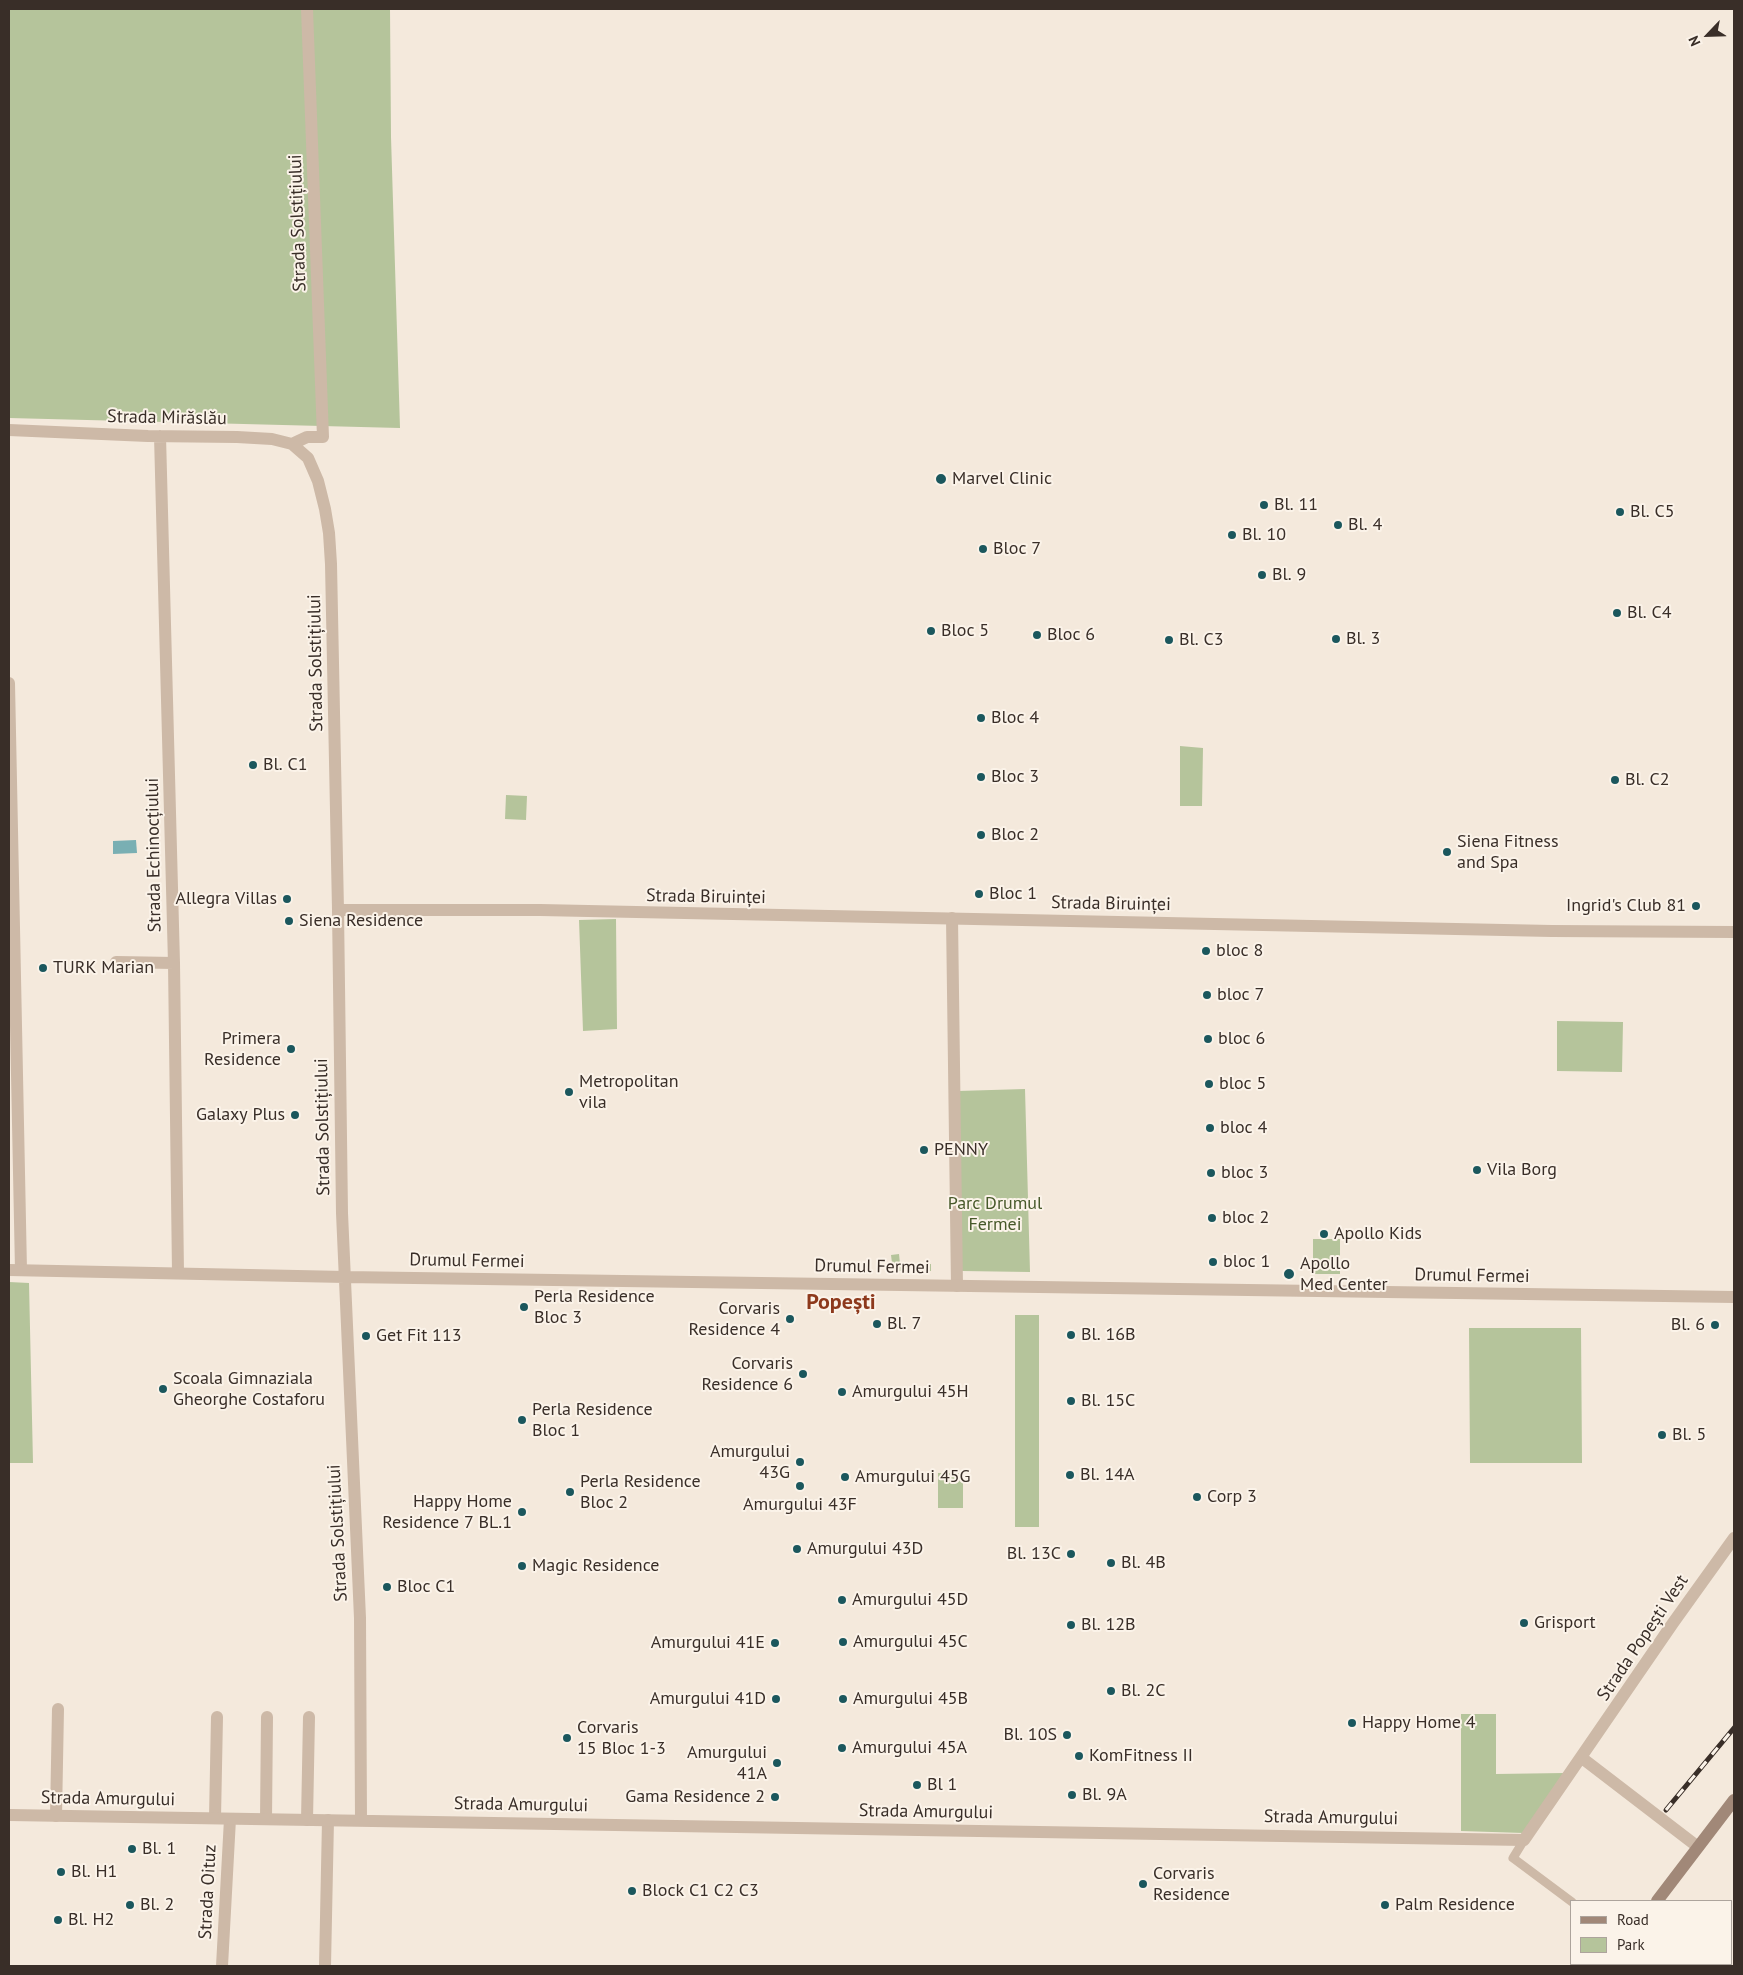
<!DOCTYPE html>
<html>
<head>
<meta charset="utf-8">
<style>
  body { margin:0 }
  #map { position:relative; width:1743px; height:1975px; overflow:hidden; background:#f4e9dc; font-family:"PT Sans",sans-serif }
  canvas { display:block }
  .frame { position:absolute; inset:0; border:10px solid #392e28; pointer-events:none }
  .legend { position:absolute; left:1570px; top:1900px; width:162px; height:65px; box-sizing:border-box; background:#fbf3e9; border:1px solid #ada49c; margin:0; padding:6px 9px; list-style:none; font-size:15px; color:#392e28 }
  .legend li { display:flex; align-items:center; gap:10px; height:25px }
  .legend b { width:25px; border:1px solid #ada49c }
  .north { position:absolute; left:1683px; top:10px; width:50px; height:50px; -webkit-text-stroke:4px #fbf3e9; paint-order:stroke; rotate:246deg; font-size:14px; font-weight:700; line-height:20px; text-align:center; color:#392e28 }
  .north::after { content:''; display:block; margin:auto; width:18px; height:22px; background:#392e28; clip-path:polygon(50% 0,100% 100%,50% 72%,0 100%) }
</style>
</head>
<body>
<div id="map">
<canvas width="1743" height="1975"></canvas>
<div class="frame"></div>
<ul class="legend">
<li><b style="height:6px;background:#a18878"></b>Road</li>
<li><b style="height:14px;background:#b5c49b"></b>Park</li>
</ul>
<div class="north">N</div>
</div>
<script>
const ctx = document.querySelector('canvas').getContext('2d');
ctx.lineJoin = 'round';
function fill(path, color) { ctx.fillStyle = color; ctx.fill(path, 'evenodd'); }
const shape = rows => new Path2D(rows.map(r => 'M' + r).join(''));
function stroke(path, color, width, dash) { ctx.strokeStyle = color; ctx.lineWidth = width; ctx.lineCap = dash ? 'butt' : 'round'; ctx.setLineDash(dash || []); ctx.stroke(path); }
function write(font, color, halo, rows, align = 'center') {
  ctx.font = font + ' "PT Sans",sans-serif'; ctx.lineWidth = 4; ctx.setLineDash([]); ctx.textBaseline = 'middle'; ctx.strokeStyle = halo; ctx.fillStyle = color; for (const [text, x, y, turn = 0] of rows) {
    ctx.save(); ctx.translate(x, y); ctx.rotate((+turn || 0) * Math.PI / 180); ctx.textAlign = isNaN(turn) ? turn : align; if (halo) ctx.strokeText(text, 0, 0); ctx.fillText(text, 0, 0); ctx.restore();
  }
}
const green = shape([
  [9,9,390,9,391,137,400,428,9,418],
  [1180,746,1203,748,1202,806,1180,806],
  [506,795,527,796,526,820,505,819],
  [616,919,617,1029,583,1031,579,920],
  [1557,1021,1623,1022,1622,1072,1557,1071],
  [1025,1089,1030,1272,962,1271,958,1091],
  [1313,1239,1340,1239,1340,1274,1313,1274],
  [899,1254,900,1264,931,1264,931,1271,893,1271,891,1255],
  [9,1282,29,1283,33,1463,9,1463],
  [1015,1315,1039,1315,1039,1527,1015,1527],
  [1469,1328,1581,1328,1582,1463,1470,1463],
  [938,1473,963,1473,963,1508,938,1508],
  [1461,1714,1496,1714,1496,1774,1564,1773,1523,1833,1461,1831]
]);
const water = shape([
  [136,840,137,853,113,854,113,841]
]);
const pedestrian = shape([
  [1524,1840,1513,1858,1572,1902]
]);
const minor = shape([
  [9,430,148,436,237,437,272,439,292,444,307,437,323,437,307,9],
  [160,436,174,963,178,1273],
  [292,444,308,458,318,481,325,509,329,533,331,564,338,910],
  [9,683,21,1270],
  [952,918,957,1286],
  [116,962,174,963],
  [56,1816,58,1709],
  [215,1818,217,1717],
  [266,1819,267,1717],
  [307,1820,309,1717],
  [222,1966,230,1819],
  [325,1966,328,1820]
]);
const tertiary = shape([
  [9,1270,345,1277,1734,1297],
  [1582,1758,1698,1847],
  [9,1815,1524,1840,1673,1623,1734,1538],
  [361,1821,360,1618,342,1213,338,910,540,910,1552,931,1734,932]
]);
const secondary = shape([
  [1657,1901,1734,1800],
  [1608,1966,1609,1964]
]);
const rail = shape([
  [1666,1810,1734,1728]
]);
const markers = [
  [941,479,6,"#1b575d"],
  [1264,505,5,"#1b575d"],
  [1620,512,5,"#1b575d"],
  [1338,525,5,"#1b575d"],
  [1232,535,5,"#1b575d"],
  [983,549,5,"#1b575d"],
  [1262,575,5,"#1b575d"],
  [1617,613,5,"#1b575d"],
  [931,631,5,"#1b575d"],
  [1037,635,5,"#1b575d"],
  [1336,639,5,"#1b575d"],
  [1169,640,5,"#1b575d"],
  [981,718,5,"#1b575d"],
  [253,765,5,"#1b575d"],
  [981,777,5,"#1b575d"],
  [1615,780,5,"#1b575d"],
  [981,835,5,"#1b575d"],
  [1447,852,5,"#1b575d"],
  [979,894,5,"#1b575d"],
  [287,899,5,"#1b575d"],
  [1696,906,5,"#1b575d"],
  [289,921,5,"#1b575d"],
  [1206,951,5,"#1b575d"],
  [43,968,5,"#1b575d"],
  [1207,995,5,"#1b575d"],
  [1208,1039,5,"#1b575d"],
  [291,1049,5,"#1b575d"],
  [1209,1084,5,"#1b575d"],
  [569,1092,5,"#1b575d"],
  [295,1115,5,"#1b575d"],
  [1210,1128,5,"#1b575d"],
  [924,1150,5,"#1b575d"],
  [1477,1170,5,"#1b575d"],
  [1211,1173,5,"#1b575d"],
  [1212,1218,5,"#1b575d"],
  [1324,1234,5,"#1b575d"],
  [1213,1262,5,"#1b575d"],
  [1289,1274,6,"#1b575d"],
  [524,1307,5,"#1b575d"],
  [790,1319,5,"#1b575d"],
  [877,1324,5,"#1b575d"],
  [1715,1325,5,"#1b575d"],
  [1071,1335,5,"#1b575d"],
  [366,1336,5,"#1b575d"],
  [803,1374,5,"#1b575d"],
  [163,1389,5,"#1b575d"],
  [842,1392,5,"#1b575d"],
  [1071,1401,5,"#1b575d"],
  [522,1420,5,"#1b575d"],
  [1662,1435,5,"#1b575d"],
  [800,1462,5,"#1b575d"],
  [1070,1475,5,"#1b575d"],
  [845,1477,5,"#1b575d"],
  [800,1486,5,"#1b575d"],
  [570,1492,5,"#1b575d"],
  [1197,1497,5,"#1b575d"],
  [522,1512,5,"#1b575d"],
  [797,1549,5,"#1b575d"],
  [1071,1554,5,"#1b575d"],
  [1111,1563,5,"#1b575d"],
  [522,1566,5,"#1b575d"],
  [387,1587,5,"#1b575d"],
  [842,1600,5,"#1b575d"],
  [1524,1623,5,"#1b575d"],
  [1071,1625,5,"#1b575d"],
  [843,1642,5,"#1b575d"],
  [775,1643,5,"#1b575d"],
  [1111,1691,5,"#1b575d"],
  [776,1699,5,"#1b575d"],
  [843,1699,5,"#1b575d"],
  [1352,1723,5,"#1b575d"],
  [1067,1735,5,"#1b575d"],
  [567,1738,5,"#1b575d"],
  [842,1748,5,"#1b575d"],
  [1079,1756,5,"#1b575d"],
  [777,1763,5,"#1b575d"],
  [917,1785,5,"#1b575d"],
  [1072,1795,5,"#1b575d"],
  [775,1797,5,"#1b575d"],
  [132,1849,5,"#1b575d"],
  [61,1872,5,"#1b575d"],
  [1143,1884,5,"#1b575d"],
  [632,1891,5,"#1b575d"],
  [130,1905,5,"#1b575d"],
  [1385,1905,5,"#1b575d"],
  [58,1920,5,"#1b575d"]
];
const streetNames = [
  ["Strada Solstițiului",298,223,-92],
  ["Strada Mirăslău",167,418,1],
  ["Strada Solstițiului",316,663,-91],
  ["Strada Echinocțiului",154,855,-91],
  ["Strada Biruinței",706,897,1],
  ["Strada Biruinței",1111,904,1],
  ["Strada Solstițiului",323,1127,-91],
  ["Drumul Fermei",467,1261,1],
  ["Drumul Fermei",872,1267,1],
  ["Drumul Fermei",1472,1276,1],
  ["Strada Solstițiului",338,1533,-93],
  ["Strada Popești Vest",1643,1638,-56],
  ["Strada Amurgului",108,1799,1],
  ["Strada Amurgului",521,1805,1],
  ["Strada Amurgului",926,1812,1],
  ["Strada Amurgului",1331,1818,1],
  ["Strada Oituz",208,1892,-87]
];
const poiNames = [
  ["Marvel Clinic",952,479],
  ["Bl. 11",1274,505],
  ["Bl. C5",1630,512],
  ["Bl. 4",1348,525],
  ["Bl. 10",1242,535],
  ["Bloc 7",993,549],
  ["Bl. 9",1272,575],
  ["Bl. C4",1627,613],
  ["Bloc 5",941,631],
  ["Bloc 6",1047,635],
  ["Bl. 3",1346,639],
  ["Bl. C3",1179,640],
  ["Bloc 4",991,718],
  ["Bl. C1",263,765],
  ["Bloc 3",991,777],
  ["Bl. C2",1625,780],
  ["Bloc 2",991,835],
  ["Siena Fitness",1457,842],
  ["and Spa",1457,863],
  ["Bloc 1",989,894],
  ["Allegra Villas",277,899,"right"],
  ["Ingrid's Club 81",1686,906,"right"],
  ["Siena Residence",299,921],
  ["bloc 8",1216,951],
  ["TURK Marian",53,968],
  ["bloc 7",1217,995],
  ["Primera",281,1039,"right"],
  ["Residence",281,1060,"right"],
  ["bloc 6",1218,1039],
  ["Metropolitan",579,1082],
  ["vila",579,1103],
  ["bloc 5",1219,1084],
  ["Galaxy Plus",285,1115,"right"],
  ["bloc 4",1220,1128],
  ["PENNY",934,1150],
  ["Vila Borg",1487,1170],
  ["bloc 3",1221,1173],
  ["bloc 2",1222,1218],
  ["Apollo Kids",1334,1234],
  ["bloc 1",1223,1262],
  ["Apollo",1300,1264],
  ["Med Center",1300,1285],
  ["Perla Residence",534,1297],
  ["Bloc 3",534,1318],
  ["Corvaris",780,1309,"right"],
  ["Residence 4",780,1330,"right"],
  ["Bl. 7",887,1324],
  ["Bl. 6",1705,1325,"right"],
  ["Bl. 16B",1081,1335],
  ["Get Fit 113",376,1336],
  ["Corvaris",793,1364,"right"],
  ["Residence 6",793,1385,"right"],
  ["Scoala Gimnaziala",173,1379],
  ["Gheorghe Costaforu",173,1400],
  ["Amurgului 45H",852,1392],
  ["Bl. 15C",1081,1401],
  ["Perla Residence",532,1410],
  ["Bloc 1",532,1431],
  ["Bl. 5",1672,1435],
  ["Amurgului",790,1452,"right"],
  ["43G",790,1473,"right"],
  ["Bl. 14A",1080,1475],
  ["Amurgului 45G",855,1477],
  ["Perla Residence",580,1482],
  ["Bloc 2",580,1503],
  ["Corp 3",1207,1497],
  ["Happy Home",512,1502,"right"],
  ["Residence 7 BL.1",512,1523,"right"],
  ["Amurgului 43F",800,1505,"center"],
  ["Amurgului 43D",807,1549],
  ["Bl. 13C",1061,1554,"right"],
  ["Bl. 4B",1121,1563],
  ["Magic Residence",532,1566],
  ["Bloc C1",397,1587],
  ["Amurgului 45D",852,1600],
  ["Grisport",1534,1623],
  ["Bl. 12B",1081,1625],
  ["Amurgului 45C",853,1642],
  ["Amurgului 41E",765,1643,"right"],
  ["Bl. 2C",1121,1691],
  ["Amurgului 41D",766,1699,"right"],
  ["Amurgului 45B",853,1699],
  ["Happy Home 4",1362,1723],
  ["Corvaris",577,1728],
  ["15 Bloc 1-3",577,1749],
  ["Bl. 10S",1057,1735,"right"],
  ["Amurgului 45A",852,1748],
  ["Amurgului",767,1753,"right"],
  ["41A",767,1774,"right"],
  ["KomFitness II",1089,1756],
  ["Bl 1",927,1785],
  ["Bl. 9A",1082,1795],
  ["Gama Residence 2",765,1797,"right"],
  ["Bl. 1",142,1849],
  ["Bl. H1",71,1872],
  ["Corvaris",1153,1874],
  ["Residence",1153,1895],
  ["Block C1 C2 C3",642,1891],
  ["Bl. 2",140,1905],
  ["Palm Residence",1395,1905],
  ["Bl. H2",68,1920]
];
const parkNames = [
  ["Parc Drumul",995,1204],
  ["Fermei",995,1225]
];
const districtNames = [
  ["Popești",841,1303]
];
fill(green, '#b5c49b');
fill(water, '#79afb3');
stroke(pedestrian, '#cdb9a7', 9);
stroke(minor, '#cdb9a7', 12);
stroke(tertiary, '#cdb9a7', 12);
stroke(secondary, '#a18878', 12);
stroke(rail, '#392e28', 5);
stroke(rail, '#fbf3e9', 3, [9]);
for (const [x, y, r, color] of markers) { const dot = new Path2D(); dot.arc(x, y, r, 0, 2 * Math.PI); ctx.fillStyle = color; ctx.fill(dot); stroke(dot, '#fbf3e9', 2); }
write('18px', '#392e28', '#fbf3e9', streetNames);
write('18px', '#392e28', '#fbf3e9', poiNames, 'left');
write('18px', '#47592a', '#fbf3e9', parkNames);
write('bold 22px', '#8d391c', '#fbf3e9', districtNames);
</script>
</body>
</html>
